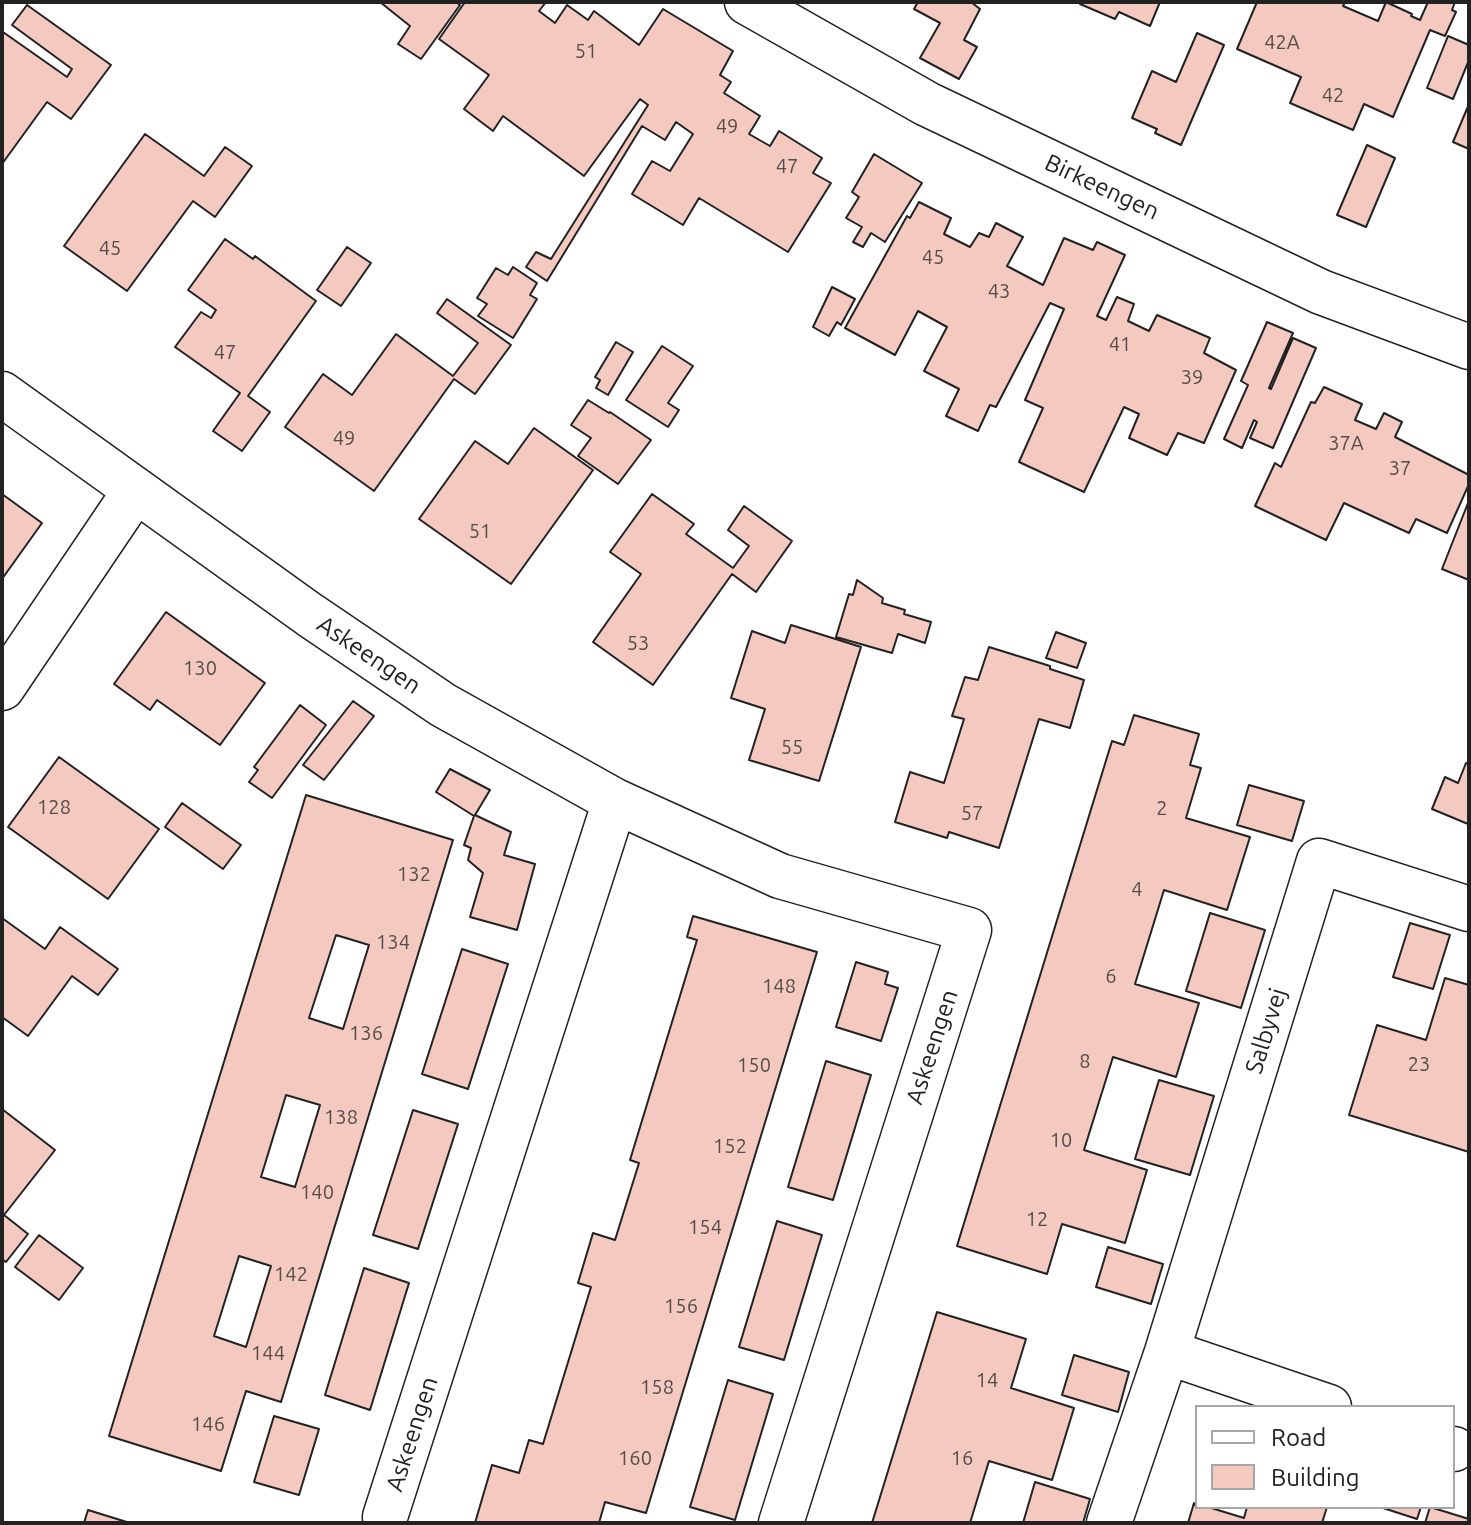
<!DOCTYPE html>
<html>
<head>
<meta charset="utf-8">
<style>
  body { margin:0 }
  #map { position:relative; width:1471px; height:1525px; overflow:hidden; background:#fff; font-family:Ubuntu,sans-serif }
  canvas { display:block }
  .frame { position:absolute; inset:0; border:4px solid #222; pointer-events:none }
  .legend { position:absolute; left:1195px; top:1405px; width:260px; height:104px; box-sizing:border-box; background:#fff; border:2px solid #a7a7a7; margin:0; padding:10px 14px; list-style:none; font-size:24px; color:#222 }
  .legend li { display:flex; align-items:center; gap:16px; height:40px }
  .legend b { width:40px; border:2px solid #a7a7a7 }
</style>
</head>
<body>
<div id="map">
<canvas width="1471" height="1525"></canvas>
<div class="frame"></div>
<ul class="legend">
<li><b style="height:10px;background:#fff"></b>Road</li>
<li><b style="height:22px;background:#f3c9c0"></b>Building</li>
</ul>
</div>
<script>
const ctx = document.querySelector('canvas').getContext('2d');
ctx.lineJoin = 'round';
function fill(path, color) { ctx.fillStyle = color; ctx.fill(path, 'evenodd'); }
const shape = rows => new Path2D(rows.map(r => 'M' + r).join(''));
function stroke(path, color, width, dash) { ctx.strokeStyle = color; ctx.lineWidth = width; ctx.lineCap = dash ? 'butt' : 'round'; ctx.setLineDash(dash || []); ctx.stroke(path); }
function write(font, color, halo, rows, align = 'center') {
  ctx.font = font + ' Ubuntu,sans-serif'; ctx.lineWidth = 6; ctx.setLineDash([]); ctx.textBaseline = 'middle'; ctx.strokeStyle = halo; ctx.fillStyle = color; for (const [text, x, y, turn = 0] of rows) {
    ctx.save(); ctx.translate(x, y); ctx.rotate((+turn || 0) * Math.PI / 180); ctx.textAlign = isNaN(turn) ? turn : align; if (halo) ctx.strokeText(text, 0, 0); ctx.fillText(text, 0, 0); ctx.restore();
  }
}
const building = shape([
  [380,2,456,2,460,5,421,59,398,44,410,26,380,2],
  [465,2,546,2,539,11,555,23,567,5,588,20,594,11,639,45,663,9,733,51,720,75,731,82,724,93,760,116,749,134,770,146,779,131,822,158,813,173,831,183,788,252,699,198,683,225,632,194,652,161,670,171,693,134,676,122,665,140,642,126,547,281,526,267,536,252,551,259,648,105,640,99,584,176,503,116,493,131,464,109,489,75,439,39,465,2],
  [918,2,971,2,980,9,964,40,977,47,959,79,920,58,940,23,914,9,918,2],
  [1081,2,1160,2,1150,26,1119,12,1115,19,1080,4,1081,2],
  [1257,2,1345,2,1343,6,1378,21,1386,2,1412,14,1411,16,1420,20,1428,2,1455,2,1452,10,1456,12,1445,36,1430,30,1393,117,1364,104,1353,130,1290,103,1301,77,1237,49,1257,2],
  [27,5,111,65,71,119,47,102,2,164,3,32,67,77,72,69,12,25,27,5],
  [1197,33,1224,45,1181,145,1155,133,1157,129,1132,118,1152,71,1176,82,1197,33],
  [1448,36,1469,45,1469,60,1453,99,1427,88,1448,36],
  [1469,104,1469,149,1453,142,1469,104],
  [145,134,204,176,225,147,252,166,215,217,193,201,127,291,64,246,145,134],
  [1367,145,1395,158,1366,227,1337,215,1367,145],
  [874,154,922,183,885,242,871,233,863,247,853,242,862,227,846,218,859,197,852,192,874,154],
  [919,202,951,218,944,234,970,247,979,233,989,237,996,223,1023,237,1007,266,1043,285,1064,238,1093,250,1097,242,1125,255,1097,316,1106,320,1117,297,1134,304,1128,321,1149,331,1157,315,1210,338,1204,353,1236,370,1204,443,1178,433,1167,455,1129,438,1139,414,1124,407,1084,492,1019,462,1043,408,1025,400,1064,309,1050,303,996,407,990,405,978,431,946,416,959,389,924,371,947,327,918,311,895,355,845,328,907,216,910,218,919,202],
  [225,239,253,259,255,256,316,301,248,396,270,412,242,451,213,431,240,393,175,347,201,312,211,318,216,310,188,290,225,239],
  [347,247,371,263,341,306,317,290,347,247],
  [513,267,537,283,530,295,537,299,513,338,478,316,487,304,477,298,496,268,508,275,513,267],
  [832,287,855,299,841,325,837,322,829,336,813,327,832,287],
  [447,299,511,345,475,394,454,379,374,491,285,427,323,374,352,395,396,334,453,376,478,343,437,313,447,299],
  [1267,322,1293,333,1269,388,1271,389,1293,338,1316,348,1273,448,1250,438,1257,422,1254,420,1242,448,1224,439,1248,385,1241,381,1267,322],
  [616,342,633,352,608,395,596,388,600,380,595,377,616,342],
  [662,346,693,366,668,403,679,410,668,427,626,400,662,346],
  [1324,387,1362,404,1355,420,1376,429,1384,413,1402,422,1395,437,1469,475,1469,484,1447,533,1416,519,1409,533,1344,503,1326,540,1255,506,1275,463,1281,467,1311,402,1315,403,1324,387],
  [588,400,609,413,610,412,651,440,618,484,578,456,591,438,571,425,588,400],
  [534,428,593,470,511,584,419,519,475,441,508,464,534,428],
  [2,494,42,523,2,579,2,494],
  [652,494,694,524,686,534,733,568,749,546,728,530,744,506,792,541,756,592,732,574,653,685,593,642,641,574,610,552,652,494],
  [1468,503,1469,503,1469,580,1442,569,1468,503],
  [857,580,883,598,882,603,905,610,904,614,931,622,925,643,898,634,892,653,836,637,849,594,853,595,857,580],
  [166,612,265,683,220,745,157,700,150,710,114,684,166,612],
  [791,625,861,647,819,781,749,760,765,709,731,698,752,631,785,643,791,625],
  [1056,632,1086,643,1077,668,1046,658,1056,632],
  [989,647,1050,666,1050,669,1084,680,1070,728,1039,719,999,848,949,832,947,838,895,822,910,772,944,783,964,719,952,716,965,677,978,680,989,647],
  [353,701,374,716,324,780,303,765,353,701],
  [300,705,326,725,272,798,249,782,258,770,254,767,300,705],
  [1134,715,1199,734,1190,765,1201,768,1186,818,1250,837,1227,910,1164,890,1135,984,1199,1003,1176,1077,1113,1057,1084,1150,1147,1170,1125,1243,1062,1224,1047,1274,957,1246,1112,741,1124,745,1134,715],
  [59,757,159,829,108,899,8,827,59,757],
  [1466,763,1469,764,1468,824,1432,809,1445,777,1458,783,1466,763],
  [450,769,490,790,475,815,511,832,504,855,535,864,517,930,470,917,483,873,468,860,471,848,464,845,474,816,436,792,450,769],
  [1249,785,1304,801,1292,841,1237,825,1249,785],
  [306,795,453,840,281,1402,246,1391,221,1471,109,1436,306,795],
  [336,935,369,945,343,1029,309,1018,336,935],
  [286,1095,320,1105,295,1187,261,1177,286,1095],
  [239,1256,271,1266,246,1347,214,1336,239,1256],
  [182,803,241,845,223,869,165,827,182,803],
  [1210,913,1265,930,1241,1008,1186,991,1210,913],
  [693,916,817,952,646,1513,605,1502,599,1523,475,1523,492,1465,519,1473,529,1440,543,1444,591,1287,578,1283,593,1233,615,1240,639,1163,630,1160,697,940,687,937,693,916],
  [2,918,45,949,60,927,118,969,98,995,72,976,28,1036,2,1017,2,918],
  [1410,923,1450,935,1433,989,1393,977,1410,923],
  [462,949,508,964,468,1089,422,1074,462,949],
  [856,962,888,972,885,984,898,988,881,1041,836,1027,856,962],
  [1445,978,1469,985,1469,1152,1349,1115,1377,1025,1426,1040,1445,978],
  [826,1061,871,1075,833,1200,788,1187,826,1061],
  [1159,1080,1214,1096,1190,1175,1135,1159,1159,1080],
  [2,1109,55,1150,4,1215,28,1234,6,1262,2,1259,2,1109],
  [413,1110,458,1124,418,1249,373,1235,413,1110],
  [777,1221,822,1235,784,1360,739,1347,777,1221],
  [39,1235,83,1268,59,1300,15,1267,39,1235],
  [1108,1247,1163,1264,1151,1304,1096,1287,1108,1247],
  [364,1268,409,1283,370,1410,325,1395,364,1268],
  [937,1312,1026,1339,1011,1388,1074,1408,1052,1480,989,1461,970,1523,872,1523,937,1312],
  [1074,1355,1129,1372,1118,1412,1062,1395,1074,1355],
  [728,1380,773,1394,735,1520,690,1507,728,1380],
  [274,1416,319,1429,299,1495,254,1482,274,1416],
  [1035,1482,1090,1499,1083,1523,1023,1523,1035,1482],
  [1194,1503,1197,1507,1208,1507,1244,1518,1247,1507,1327,1507,1322,1523,1188,1523,1194,1503],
  [1380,1507,1421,1507,1417,1519,1380,1507],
  [1430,1507,1469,1519,1469,1523,1425,1523,1430,1507],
  [88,1510,130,1523,84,1523,88,1510]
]);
const minor = shape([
  [747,2,927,104,1321,292,1469,347],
  [2,394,310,615,443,705,615,801,780,876,969,930,781,1523],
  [2,688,135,491],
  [1167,1352,1329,1407],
  [1453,1449,1454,1449],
  [385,1517,615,801],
  [1109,1523,1167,1352,1319,861,1469,909]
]);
const numberNames = [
  ["42A",1282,42],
  ["51",586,51],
  ["42",1333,95],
  ["49",727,126],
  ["47",787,166],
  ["45",110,248],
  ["45",933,257],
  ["43",999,291],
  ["41",1120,344],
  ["47",225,352],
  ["39",1192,377],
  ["49",344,438],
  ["37A",1346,443],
  ["37",1400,468],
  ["51",480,531],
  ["53",638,643],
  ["130",200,668],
  ["55",792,747],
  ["128",54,807],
  ["2",1162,808],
  ["57",972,813],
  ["132",414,874],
  ["4",1137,889],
  ["134",393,942],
  ["6",1111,976],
  ["148",779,986],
  ["136",366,1033],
  ["8",1085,1061],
  ["23",1419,1064],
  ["150",754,1065],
  ["138",341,1117],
  ["10",1061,1140],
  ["152",730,1146],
  ["140",317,1192],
  ["12",1037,1219],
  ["154",705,1227],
  ["142",291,1274],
  ["156",681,1306],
  ["144",268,1353],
  ["14",987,1380],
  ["158",657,1387],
  ["146",208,1424],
  ["160",635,1458],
  ["16",962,1458]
];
const streetNames = [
  ["Birkeengen",1102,187,25],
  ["Askeengen",369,655,34],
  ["Salbyvej",1266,1031,-73],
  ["Askeengen",932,1047,-72],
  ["Askeengen",412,1434,-72]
];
fill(building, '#f3c9c0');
stroke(building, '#222', 2);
stroke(minor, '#222', 47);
stroke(minor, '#fff', 44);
write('20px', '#564c4a', null, numberNames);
write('24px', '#222', '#fff', streetNames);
</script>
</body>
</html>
